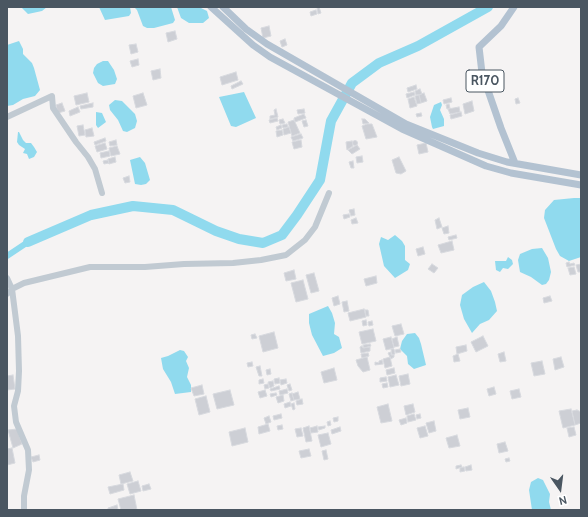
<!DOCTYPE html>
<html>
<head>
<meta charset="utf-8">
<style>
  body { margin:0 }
  #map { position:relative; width:588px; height:517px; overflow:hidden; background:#f5f3f3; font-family:Cabin,sans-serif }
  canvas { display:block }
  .frame { position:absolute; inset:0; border:8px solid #4a5661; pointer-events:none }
  .north { position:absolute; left:540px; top:469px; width:40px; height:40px; -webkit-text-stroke:3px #fff; paint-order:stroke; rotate:166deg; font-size:11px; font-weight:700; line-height:16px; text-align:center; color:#4a5661 }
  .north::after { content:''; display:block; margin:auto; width:14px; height:18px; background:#4a5661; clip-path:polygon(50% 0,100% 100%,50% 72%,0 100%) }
</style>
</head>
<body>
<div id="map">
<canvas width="588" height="517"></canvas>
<div class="frame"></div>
<div class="north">N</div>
</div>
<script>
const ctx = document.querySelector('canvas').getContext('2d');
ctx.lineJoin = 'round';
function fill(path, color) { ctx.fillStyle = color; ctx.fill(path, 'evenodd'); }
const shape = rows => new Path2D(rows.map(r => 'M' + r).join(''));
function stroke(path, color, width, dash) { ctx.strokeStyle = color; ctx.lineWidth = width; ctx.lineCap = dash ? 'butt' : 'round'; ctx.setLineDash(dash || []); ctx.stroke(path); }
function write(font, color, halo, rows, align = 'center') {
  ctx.font = font + ' Cabin,sans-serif'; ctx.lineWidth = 3; ctx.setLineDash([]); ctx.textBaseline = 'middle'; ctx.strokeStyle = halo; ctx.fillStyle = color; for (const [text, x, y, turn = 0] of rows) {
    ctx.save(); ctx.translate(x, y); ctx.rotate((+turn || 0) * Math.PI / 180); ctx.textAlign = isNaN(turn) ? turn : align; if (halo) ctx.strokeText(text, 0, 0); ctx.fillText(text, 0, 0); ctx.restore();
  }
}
const water = shape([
  [21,7,47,7,42,11,28,14],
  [99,7,130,7,131,13,129,16,105,20],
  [134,7,171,7,175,20,173,23,154,28,147,28,143,26,137,10],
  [177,7,199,7,207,11,209,18,203,23,189,23,181,18],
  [19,41,23,49,23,54,32,63,34,68,40,90,35,96,23,99,13,105,7,106,7,45],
  [103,61,108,61,114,70,117,79,115,84,103,86,98,83,93,73,94,68,97,64],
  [244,92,256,118,236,127,231,126,219,97],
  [115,100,122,101,135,114,137,121,135,128,127,132,123,131,118,120,110,110,109,105],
  [441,102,442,105,440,110,444,119,444,126,433,129,432,127,430,117,434,105],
  [96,112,102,113,106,122,98,128,96,125],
  [18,132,19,132,23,140,26,143,31,143,34,147,37,152,34,157,29,159,27,154,23,153,25,149,19,145,17,142],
  [140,157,145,163,150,180,146,184,141,185,135,184,130,160],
  [574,198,581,198,581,257,569,261,560,256,556,249,544,218,545,210,554,200],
  [395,235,402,241,405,246,405,260,410,264,408,270,395,278,384,266,379,244,381,237,388,240],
  [542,248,548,258,551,272,549,280,546,284,542,285,531,277,520,272,518,260,520,254,532,249],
  [508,257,512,260,513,264,508,269,503,268,500,272,496,270,495,261,506,261],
  [484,282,491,291,495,302,497,311,489,320,480,324,472,333,464,319,460,305,462,295,473,287],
  [328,306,332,313,335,323,334,334,339,337,342,348,334,353,323,356,312,335,309,323,309,314],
  [415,333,419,338,421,344,426,365,414,369,408,364,407,356,400,349,402,341,407,334],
  [180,350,184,351,188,357,186,361,189,368,187,377,191,385,191,392,175,394,171,382,163,369,161,358,168,356],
  [538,478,543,480,550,494,549,502,551,510,532,510,529,490,531,482]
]);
const canal = shape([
  [7,256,28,242]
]);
const river = shape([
  [28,242,91,215,133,206,173,210,216,231,239,239,263,243,282,235,297,215,320,180,331,121,352,83,379,63,418,46,488,7]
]);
const building = shape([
  [317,7,319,7,321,13,318,14,317,7],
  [316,10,317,14,311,16,310,12,316,10],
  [269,26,271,36,263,38,261,28,269,26],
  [175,31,177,39,168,42,166,33,175,31],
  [285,39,287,45,282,47,280,41,285,39],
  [136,44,138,52,131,54,129,45,136,44],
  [138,59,139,65,132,67,130,61,138,59],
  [160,69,161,78,153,80,151,71,160,69],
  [236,72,238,80,222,85,220,77,236,72],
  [241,81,243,84,232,89,231,86,241,81],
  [416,85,417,89,408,92,407,88,416,85],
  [420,89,422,94,416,95,415,91,420,89],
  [414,92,415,95,407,98,406,94,414,92],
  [87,93,89,102,76,105,74,96,87,93],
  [143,93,147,105,136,108,133,96,143,93],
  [424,93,427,101,421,103,419,95,424,93],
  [419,95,421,103,417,104,415,96,419,95],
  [414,97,417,106,410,108,408,99,414,97],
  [451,98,452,102,444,104,443,100,451,98],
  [518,98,520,103,516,104,515,99,518,98],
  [472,101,474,111,465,114,463,104,472,101],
  [62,103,65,111,58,113,56,105,62,103],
  [93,103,93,107,81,109,80,106,93,103],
  [449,104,450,108,447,109,446,105,449,104],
  [78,107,80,112,70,116,69,111,78,107],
  [459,107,460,112,450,114,448,109,459,107],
  [276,109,278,117,270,119,270,116,275,115,274,110,276,109],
  [304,109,305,113,298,114,297,110,304,109],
  [461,112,462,116,451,119,450,115,461,112],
  [421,113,422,116,417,117,416,114,421,113],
  [304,114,306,118,295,122,294,118,304,114],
  [277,118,278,121,270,123,269,120,277,118],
  [283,119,285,123,280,124,279,120,283,119],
  [362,119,365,119,369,123,363,124,362,119],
  [294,120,300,133,292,136,288,122,294,120],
  [306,120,308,126,304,127,302,121,306,120],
  [287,124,288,127,283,128,282,125,287,124],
  [367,124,372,124,377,137,366,139,362,126,367,124],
  [83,125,85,135,79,136,77,126,83,125],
  [281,125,282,128,277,130,276,127,281,125],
  [289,127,291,133,284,135,283,129,289,127],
  [92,128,94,136,86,137,85,130,92,128],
  [282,130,283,135,277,137,276,131,282,130],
  [301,134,303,138,293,141,291,137,301,134],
  [105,138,106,141,95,145,94,142,105,138],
  [116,140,117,145,110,146,109,142,116,140],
  [301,140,302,147,294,149,292,142,301,140],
  '352.5 143a2.5 2.5 0 1 1 5 0a2.5 2.5 0 1 1-5 0Z',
  [352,141,353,146,347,150,346,142,352,141],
  [105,143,107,149,97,152,95,146,105,143],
  [426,143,428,152,419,154,417,145,426,143],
  [357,145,360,149,352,154,348,150,357,145],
  [117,146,120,154,111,156,109,148,117,146],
  [109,151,110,156,101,158,100,153,109,151],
  [362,156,363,162,357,163,356,157,362,156],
  [115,157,116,162,109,164,108,159,115,157],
  [399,157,406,171,401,174,396,173,392,160,399,157],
  [108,160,109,163,104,164,103,161,108,160],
  [353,161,354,168,351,168,349,162,353,161],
  [129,176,130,182,125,183,123,178,129,176],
  [354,209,355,215,351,216,349,210,354,209],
  [349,214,350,217,344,219,343,215,349,214],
  [356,218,358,223,352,224,351,220,356,218],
  [439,218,442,227,437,229,435,220,439,218],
  [448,226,449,233,444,234,442,228,448,226],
  [456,235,457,238,449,240,448,237,456,235],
  [452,241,454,250,441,253,438,245,452,241],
  [423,247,425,254,418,256,416,249,423,247],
  [569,262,570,264,574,263,575,265,567,267,566,263,569,262],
  [432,264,438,268,434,273,428,269,432,264],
  [581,264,581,272,578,272,576,265,581,264],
  [574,267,576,274,570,275,568,268,574,267],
  [294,270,296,279,286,281,284,273,294,270],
  [314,273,319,291,311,293,306,275,314,273],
  [376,276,377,283,366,286,364,279,376,276],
  [303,280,308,299,296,302,291,283,303,280],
  [338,296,340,304,334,306,332,298,338,296],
  [550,296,552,301,544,303,543,298,550,296],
  [347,301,349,311,344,312,342,302,347,301],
  [364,309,366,317,350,321,348,313,364,309],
  [365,310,368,310,369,316,366,316,365,310],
  [366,320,367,325,363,326,362,321,366,320],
  [372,321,373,325,369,326,368,322,372,321],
  [401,324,404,334,395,336,392,326,401,324],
  [373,329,376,341,362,344,359,332,373,329],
  [274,332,278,348,263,352,259,336,274,332],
  [255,334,257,338,252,339,251,335,255,334],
  [483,336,488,346,476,352,471,342,483,336],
  [391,337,394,348,386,350,383,339,391,337],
  [397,337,399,346,394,347,392,339,397,337],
  [370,344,371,346,364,348,363,345,370,344],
  [466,345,467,351,457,354,456,347,466,345],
  [362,346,363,348,370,347,370,351,361,353,360,347,362,346],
  [391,349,394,349,395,354,392,355,391,349],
  [400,349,401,352,396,353,395,350,400,349],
  [391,352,391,355,394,355,394,357,391,359,388,353,391,352],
  [504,352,506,361,500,362,498,354,504,352],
  [368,353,369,356,362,358,361,354,368,353],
  [458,354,460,361,454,362,453,356,458,354],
  [367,357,370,370,363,372,358,366,356,360,367,357],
  [390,357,392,366,385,368,383,359,390,357],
  [561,357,564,367,555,370,553,359,561,357],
  [382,360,383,364,375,365,375,362,379,363,379,361,382,360],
  [542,361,545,374,534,376,531,363,542,361],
  [252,362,253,366,248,367,247,363,252,362],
  [260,366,262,376,259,376,256,367,260,366],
  [334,368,337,380,324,383,321,372,334,368],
  [394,368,395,373,387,375,386,370,394,368],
  [270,369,271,374,267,375,266,370,270,369],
  [408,374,410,384,401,386,399,376,408,374],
  [13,375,15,389,7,390,7,376,13,375],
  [396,375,399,385,390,387,388,377,396,375],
  [386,377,387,381,380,382,380,378,386,377],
  [279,378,280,383,275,384,274,379,279,378],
  [263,379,264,383,259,384,259,380,263,379],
  [286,379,287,383,281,385,280,380,286,379],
  [273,381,274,386,270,388,268,382,273,381],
  [387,383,388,387,383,388,382,384,387,383],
  [268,384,269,388,265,389,264,385,268,384],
  [290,384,292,390,289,391,287,385,290,384],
  [202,385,204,394,194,396,191,388,202,385],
  [279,386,280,389,271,391,270,389,279,386],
  [494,387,496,394,489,396,487,389,494,387],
  [287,389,288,393,280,395,279,391,287,389],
  [519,389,521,397,512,399,510,391,519,389],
  [230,390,234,405,217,409,213,394,230,390],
  [265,390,267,396,260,398,258,392,265,390],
  [298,392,300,399,294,400,292,394,298,392],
  [276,393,277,395,271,397,270,394,276,393],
  [292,393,294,400,291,401,289,394,292,393],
  [283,395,284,401,278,403,276,397,283,395],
  [206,396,210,412,199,415,195,399,206,396],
  [302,399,303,404,297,405,296,401,302,399],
  [290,402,291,406,285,408,284,404,290,402],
  [294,403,295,409,293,410,291,404,294,403],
  [388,404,392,421,381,423,377,407,388,404],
  [413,404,415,412,406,415,404,406,413,404],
  [468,408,470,417,460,419,458,410,468,408],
  [571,409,575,425,563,428,559,411,571,409],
  [577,410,581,412,581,423,575,425,572,411,577,410],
  [281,414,282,418,274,420,273,416,281,414],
  [414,414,416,420,408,422,407,416,414,414],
  [420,414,421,418,417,419,416,415,420,414],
  [269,416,271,422,266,424,264,418,269,416],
  [338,417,338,421,334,422,333,418,338,417],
  [406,418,407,423,401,425,399,420,406,418],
  [330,421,331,425,328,426,327,422,330,421],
  [434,421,436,431,429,433,426,423,434,421],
  [268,424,270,431,259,434,258,427,268,424],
  [282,425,283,429,278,430,277,426,282,425],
  [309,426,312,441,306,442,303,428,309,426],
  [317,426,318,432,311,433,310,428,317,426],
  [325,426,325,428,319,430,318,427,325,426],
  [425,426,428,436,420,438,417,428,425,426],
  [340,427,341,431,332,434,331,430,340,427],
  [574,427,576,435,569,437,567,428,574,427],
  [245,428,248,442,232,446,229,432,245,428],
  [301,428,303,436,297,437,295,429,301,428],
  [17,429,22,444,13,448,8,430,17,429],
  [328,433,331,444,321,447,318,435,328,433],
  [457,435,460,446,449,448,446,438,457,435],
  [505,442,508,451,499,453,497,444,505,442],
  [12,448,15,463,7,465,7,449,12,448],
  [309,449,311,456,301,458,299,451,309,449],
  [326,450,328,459,324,460,322,451,326,450],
  [39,455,40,460,33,462,31,457,39,455],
  [509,458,510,461,506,462,505,459,509,458],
  [461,465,462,467,456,469,456,466,461,465],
  [471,465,472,470,466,471,465,467,471,465],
  [464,467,465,471,460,472,460,468,464,467],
  [130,472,133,481,121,484,119,475,130,472],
  [138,481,141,491,130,494,127,484,138,481],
  [123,484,124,490,110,494,108,487,123,484],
  [149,484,151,489,143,491,142,486,149,484],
  [134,495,137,510,121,510,118,499,134,495],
  [117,505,118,510,108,510,108,508,117,505]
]);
const minor = shape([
  [7,117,52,96,53,108,76,142,88,157,95,169,102,193],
  [7,278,12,289,18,336,19,371,18,391,14,406,16,422,28,450,29,470,24,496,24,510],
  [7,294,12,289,24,283,90,267,145,267,184,264,233,263,261,260,286,255,305,240,315,227,329,193]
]);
const major = shape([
  [211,7,253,45,270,57,402,129,486,166,511,173,581,185],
  [223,7,246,29,267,44,406,124,478,153,507,162,581,175],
  [514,7,501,26,479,47,482,73,501,128,515,163]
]);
const shields = [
  [485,81,38]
];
const shieldNames = [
  ["R170",485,81]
];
fill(water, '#90daee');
stroke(canal, '#90daee', 6);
stroke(river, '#90daee', 10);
fill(building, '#cdcfd5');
stroke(building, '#d7d9de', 1);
stroke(minor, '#c1cad2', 6);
stroke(major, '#b3c2d1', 7);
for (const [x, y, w] of shields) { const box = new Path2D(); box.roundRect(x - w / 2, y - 11, w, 22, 3); ctx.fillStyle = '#fff'; ctx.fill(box); stroke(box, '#4a5661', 1); }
write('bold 13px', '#4a5661', null, shieldNames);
</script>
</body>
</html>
